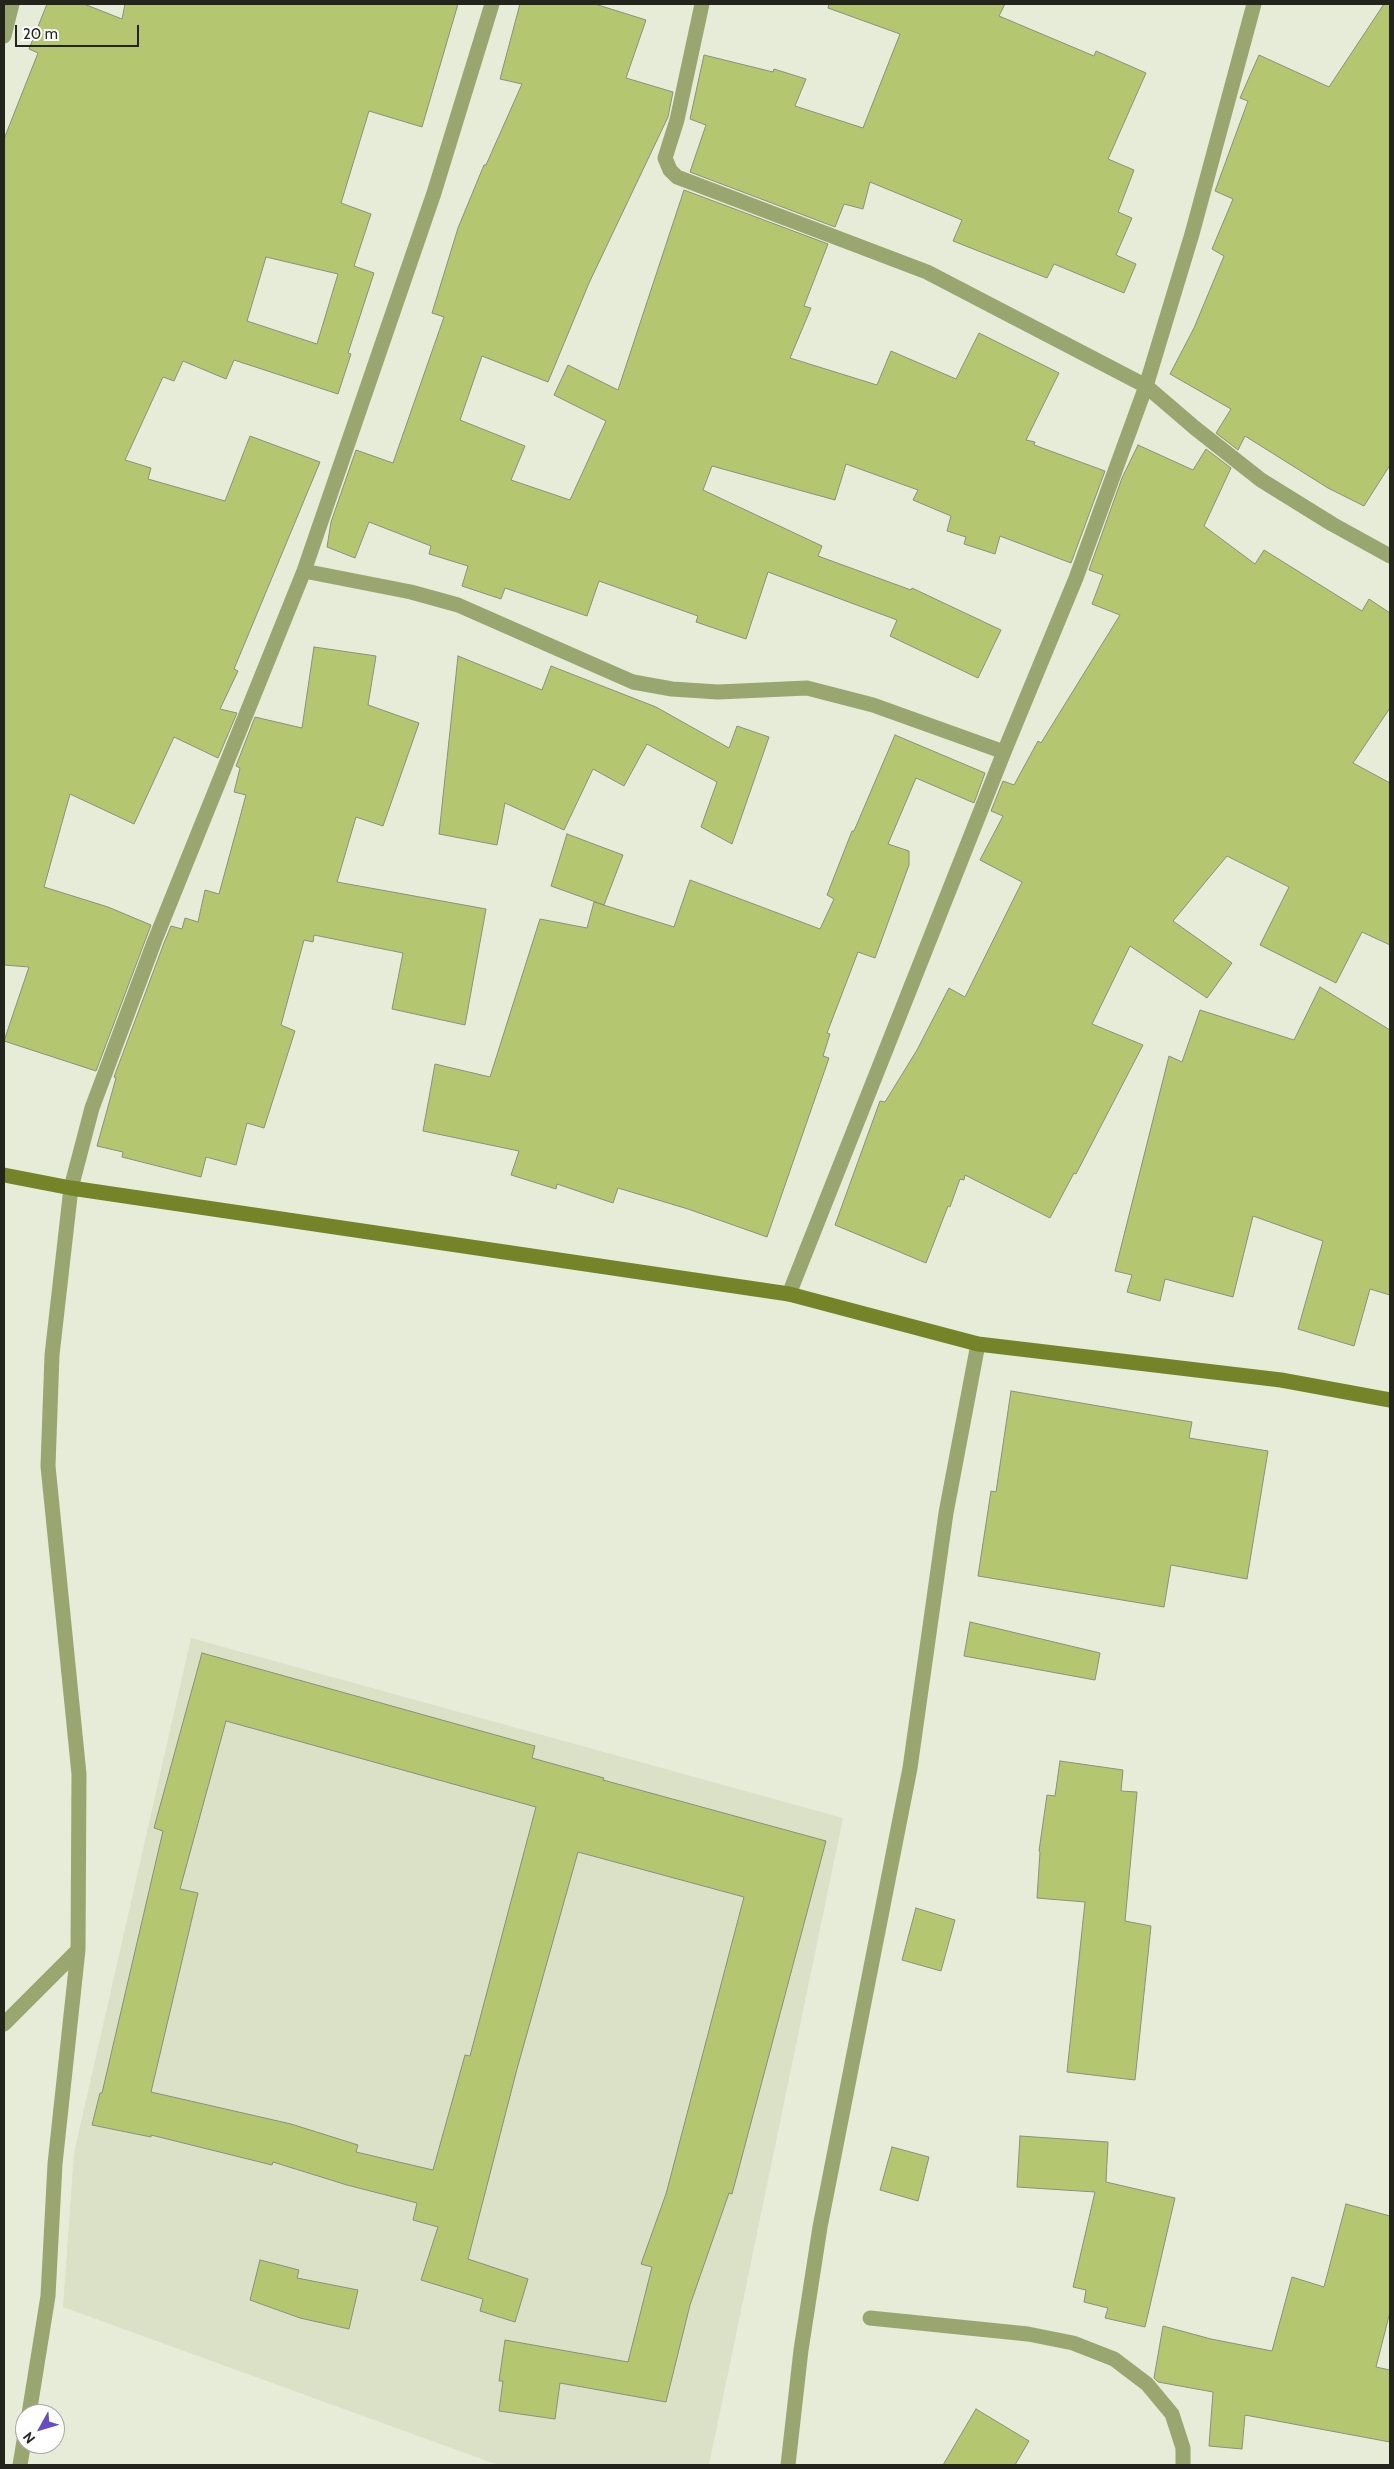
<!DOCTYPE html>
<html>
<head>
<meta charset="utf-8">
<style>
  body { margin:0 }
  #map { position:relative; width:1394px; height:2469px; overflow:hidden; background:#e7ecd8; font-family:Cabin,sans-serif }
  canvas { display:block }
  .frame { position:absolute; inset:0; border:5px solid #23251d; pointer-events:none }
  .north { position:absolute; left:15px; top:2404px; width:50px; height:50px; box-sizing:border-box; background:#fff; border:1px solid #a7a8a5; border-radius:50%; rotate:231deg; font-size:14px; font-weight:700; line-height:20px; text-align:center; color:#23251d }
  .north::after { content:''; display:block; margin:auto; width:18px; height:22px; background:#664cc5; clip-path:polygon(50% 0,100% 100%,50% 72%,0 100%) }
  .scale { position:absolute; left:15px; top:25px; width:124px; height:22px; box-sizing:border-box; border:2px solid #23251d; border-top:0; padding-left:6px; font-size:15px; line-height:18px; white-space:nowrap; color:#23251d; -webkit-text-stroke:4px #fff; paint-order:stroke }
</style>
</head>
<body>
<div id="map">
<canvas width="1394" height="2469"></canvas>
<div class="frame"></div>
<div class="north">N</div>
<div class="scale">20 m</div>
</div>
<script>
const ctx = document.querySelector('canvas').getContext('2d');
ctx.lineJoin = 'round';
function fill(path, color) { ctx.fillStyle = color; ctx.fill(path, 'evenodd'); }
const shape = rows => new Path2D(rows.map(r => 'M' + r).join(''));
function stroke(path, color, width, dash) { ctx.strokeStyle = color; ctx.lineWidth = width; ctx.lineCap = dash ? 'butt' : 'round'; ctx.setLineDash(dash || []); ctx.stroke(path); }
const built = shape([
  [191,1638,843,1818,709,2465,498,2465,63,2307,74,2153]
]);
const building = shape([
  [47,4,84,4,122,19,125,4,458,4,422,127,369,111,341,203,371,214,354,266,374,273,348,353,351,354,338,394,234,360,226,379,183,361,174,381,163,377,125,460,151,468,148,479,225,501,250,436,320,462,234,669,238,671,220,709,237,713,218,758,174,737,134,824,70,794,44,887,108,907,151,925,96,1071,4,1041,29,967,4,965,4,139,38,53,29,49,47,4],
  [266,257,338,274,317,344,247,321,266,257],
  [520,4,595,4,646,20,626,78,673,92,668,117,589,283,548,382,482,356,460,420,525,446,511,480,570,500,606,421,554,395,568,365,618,390,684,190,828,244,804,306,811,308,790,358,877,385,891,351,956,379,979,333,1059,373,1026,440,1035,442,1034,445,1105,471,1071,563,1000,536,995,554,964,544,966,537,947,531,951,516,913,500,918,490,846,464,835,500,712,466,703,490,822,546,818,556,911,590,912,588,1001,630,978,678,890,636,897,620,768,572,746,639,696,622,698,616,599,581,587,616,505,588,501,599,462,586,468,566,429,554,431,546,369,522,355,558,327,547,331,522,356,450,393,463,444,317,432,313,458,228,484,165,486,165,522,84,500,79,520,4],
  [829,4,1005,4,999,16,1094,56,1096,51,1146,73,1108,159,1134,170,1118,212,1132,218,1116,255,1136,264,1124,293,1054,264,1047,278,953,241,962,220,870,182,863,209,844,204,835,227,690,172,706,125,690,119,704,55,773,72,774,69,806,79,795,106,863,128,900,34,828,8,829,4],
  [1384,4,1390,4,1390,465,1364,506,1328,488,1245,436,1238,450,1216,433,1231,409,1170,374,1194,328,1224,256,1212,249,1233,199,1215,191,1248,101,1240,98,1259,55,1329,87,1384,4],
  [1138,445,1193,470,1206,449,1231,468,1204,526,1255,564,1264,550,1362,611,1369,599,1390,613,1390,708,1353,763,1390,783,1390,945,1362,932,1336,983,1260,945,1289,887,1227,856,1173,921,1232,963,1207,998,1130,946,1092,1024,1143,1045,1076,1174,1074,1173,1050,1218,965,1175,964,1180,960,1179,950,1207,948,1206,926,1263,835,1225,880,1101,885,1102,917,1050,949,988,965,997,1022,882,980,860,1003,816,991,811,1003,781,1014,785,1038,741,1041,743,1120,615,1092,604,1103,575,1089,570,1122,478,1138,445],
  [314,647,376,656,368,705,419,723,383,826,356,817,337,882,486,909,465,1025,392,1009,403,953,314,935,313,942,304,940,281,1025,295,1031,264,1128,247,1123,236,1165,206,1157,201,1177,122,1157,123,1152,97,1146,116,1078,114,1077,164,943,171,926,182,929,185,918,198,922,205,890,219,894,246,795,234,792,240,768,236,766,255,717,302,728,314,647],
  [458,656,542,690,551,666,656,707,729,748,737,726,769,737,732,844,701,827,717,782,647,744,624,786,593,769,564,830,505,803,497,845,439,834,458,656],
  [895,735,985,773,974,803,916,778,888,844,909,851,909,865,875,958,858,952,827,1033,830,1034,823,1056,829,1058,767,1237,688,1209,618,1188,613,1203,557,1184,556,1189,511,1175,519,1151,423,1131,435,1064,490,1077,540,919,587,928,594,902,674,927,690,880,820,929,834,899,827,895,852,831,854,831,895,735],
  [567,834,623,855,604,905,551,886,567,834],
  [1320,987,1390,1030,1390,1295,1370,1289,1354,1346,1298,1329,1323,1241,1253,1216,1233,1297,1165,1279,1160,1301,1127,1292,1132,1275,1115,1271,1169,1056,1182,1062,1200,1010,1294,1040,1320,987],
  [1011,1391,1192,1422,1189,1438,1268,1451,1247,1579,1171,1565,1164,1607,978,1576,991,1491,996,1492,1011,1391],
  [970,1622,1100,1653,1095,1680,964,1656,970,1622],
  [202,1653,535,1746,532,1758,604,1778,603,1780,826,1841,732,2194,729,2193,690,2305,666,2402,560,2383,555,2419,499,2411,503,2381,499,2381,505,2340,628,2362,652,2267,641,2264,666,2194,744,1897,578,1852,517,2069,468,2259,528,2279,515,2322,480,2311,483,2299,421,2280,438,2227,413,2220,417,2203,347,2185,273,2162,272,2165,151,2135,151,2137,92,2125,100,2093,102,2093,163,1831,154,1828,202,1653],
  [226,1721,536,1807,470,2056,465,2055,433,2170,356,2152,358,2145,291,2124,151,2092,198,1893,180,1889,226,1721],
  [1060,1761,1123,1770,1121,1791,1137,1792,1125,1921,1151,1926,1135,2080,1067,2072,1085,1902,1037,1898,1040,1852,1039,1851,1047,1795,1055,1796,1060,1761],
  [916,1908,955,1920,941,1971,902,1960,916,1908],
  [1020,2136,1108,2142,1106,2182,1175,2198,1145,2327,1105,2318,1108,2308,1084,2302,1086,2290,1073,2287,1095,2192,1017,2187,1020,2136],
  [892,2147,929,2157,918,2201,880,2190,892,2147],
  [1346,2204,1390,2216,1390,2312,1376,2367,1390,2370,1390,2442,1245,2415,1242,2449,1209,2446,1213,2392,1158,2382,1154,2378,1163,2326,1211,2339,1272,2351,1292,2277,1324,2287,1346,2204],
  [260,2260,299,2270,297,2278,358,2290,349,2329,300,2318,250,2300,260,2260],
  [976,2409,1029,2441,1015,2465,943,2465,976,2409]
]);
const street = shape([
  [702,4,677,120,665,158,670,170,677,177,927,272,1146,386,1195,428,1261,480,1332,524,1390,556],
  [4,36,12,4],
  [304,571,411,592,458,605,633,682,672,689,718,692,807,688,873,705,1004,752],
  [789,1294,1004,752,1076,578,1146,386,1192,234,1254,4],
  [4,2024,78,1950],
  [870,2318,1028,2334,1073,2343,1114,2359,1147,2384,1172,2414,1183,2448,1183,2465],
  [29,2414,48,2296,55,2164,78,1950,79,1774,48,1466,52,1355,71,1188,92,1108,155,940,304,571,434,193,492,4],
  [20,2465,25,2435],
  [788,2465,801,2350,820,2227,910,1768,946,1513,978,1344]
]);
const secondary = shape([
  [4,1175,71,1188,789,1294,978,1344,1281,1380,1390,1400]
]);
fill(built, '#dae1c7');
fill(building, '#b5c671');
stroke(building, '#8b8f7d', 1);
stroke(street, '#9aa66f', 15);
stroke(secondary, '#758428', 15);
</script>
</body>
</html>
